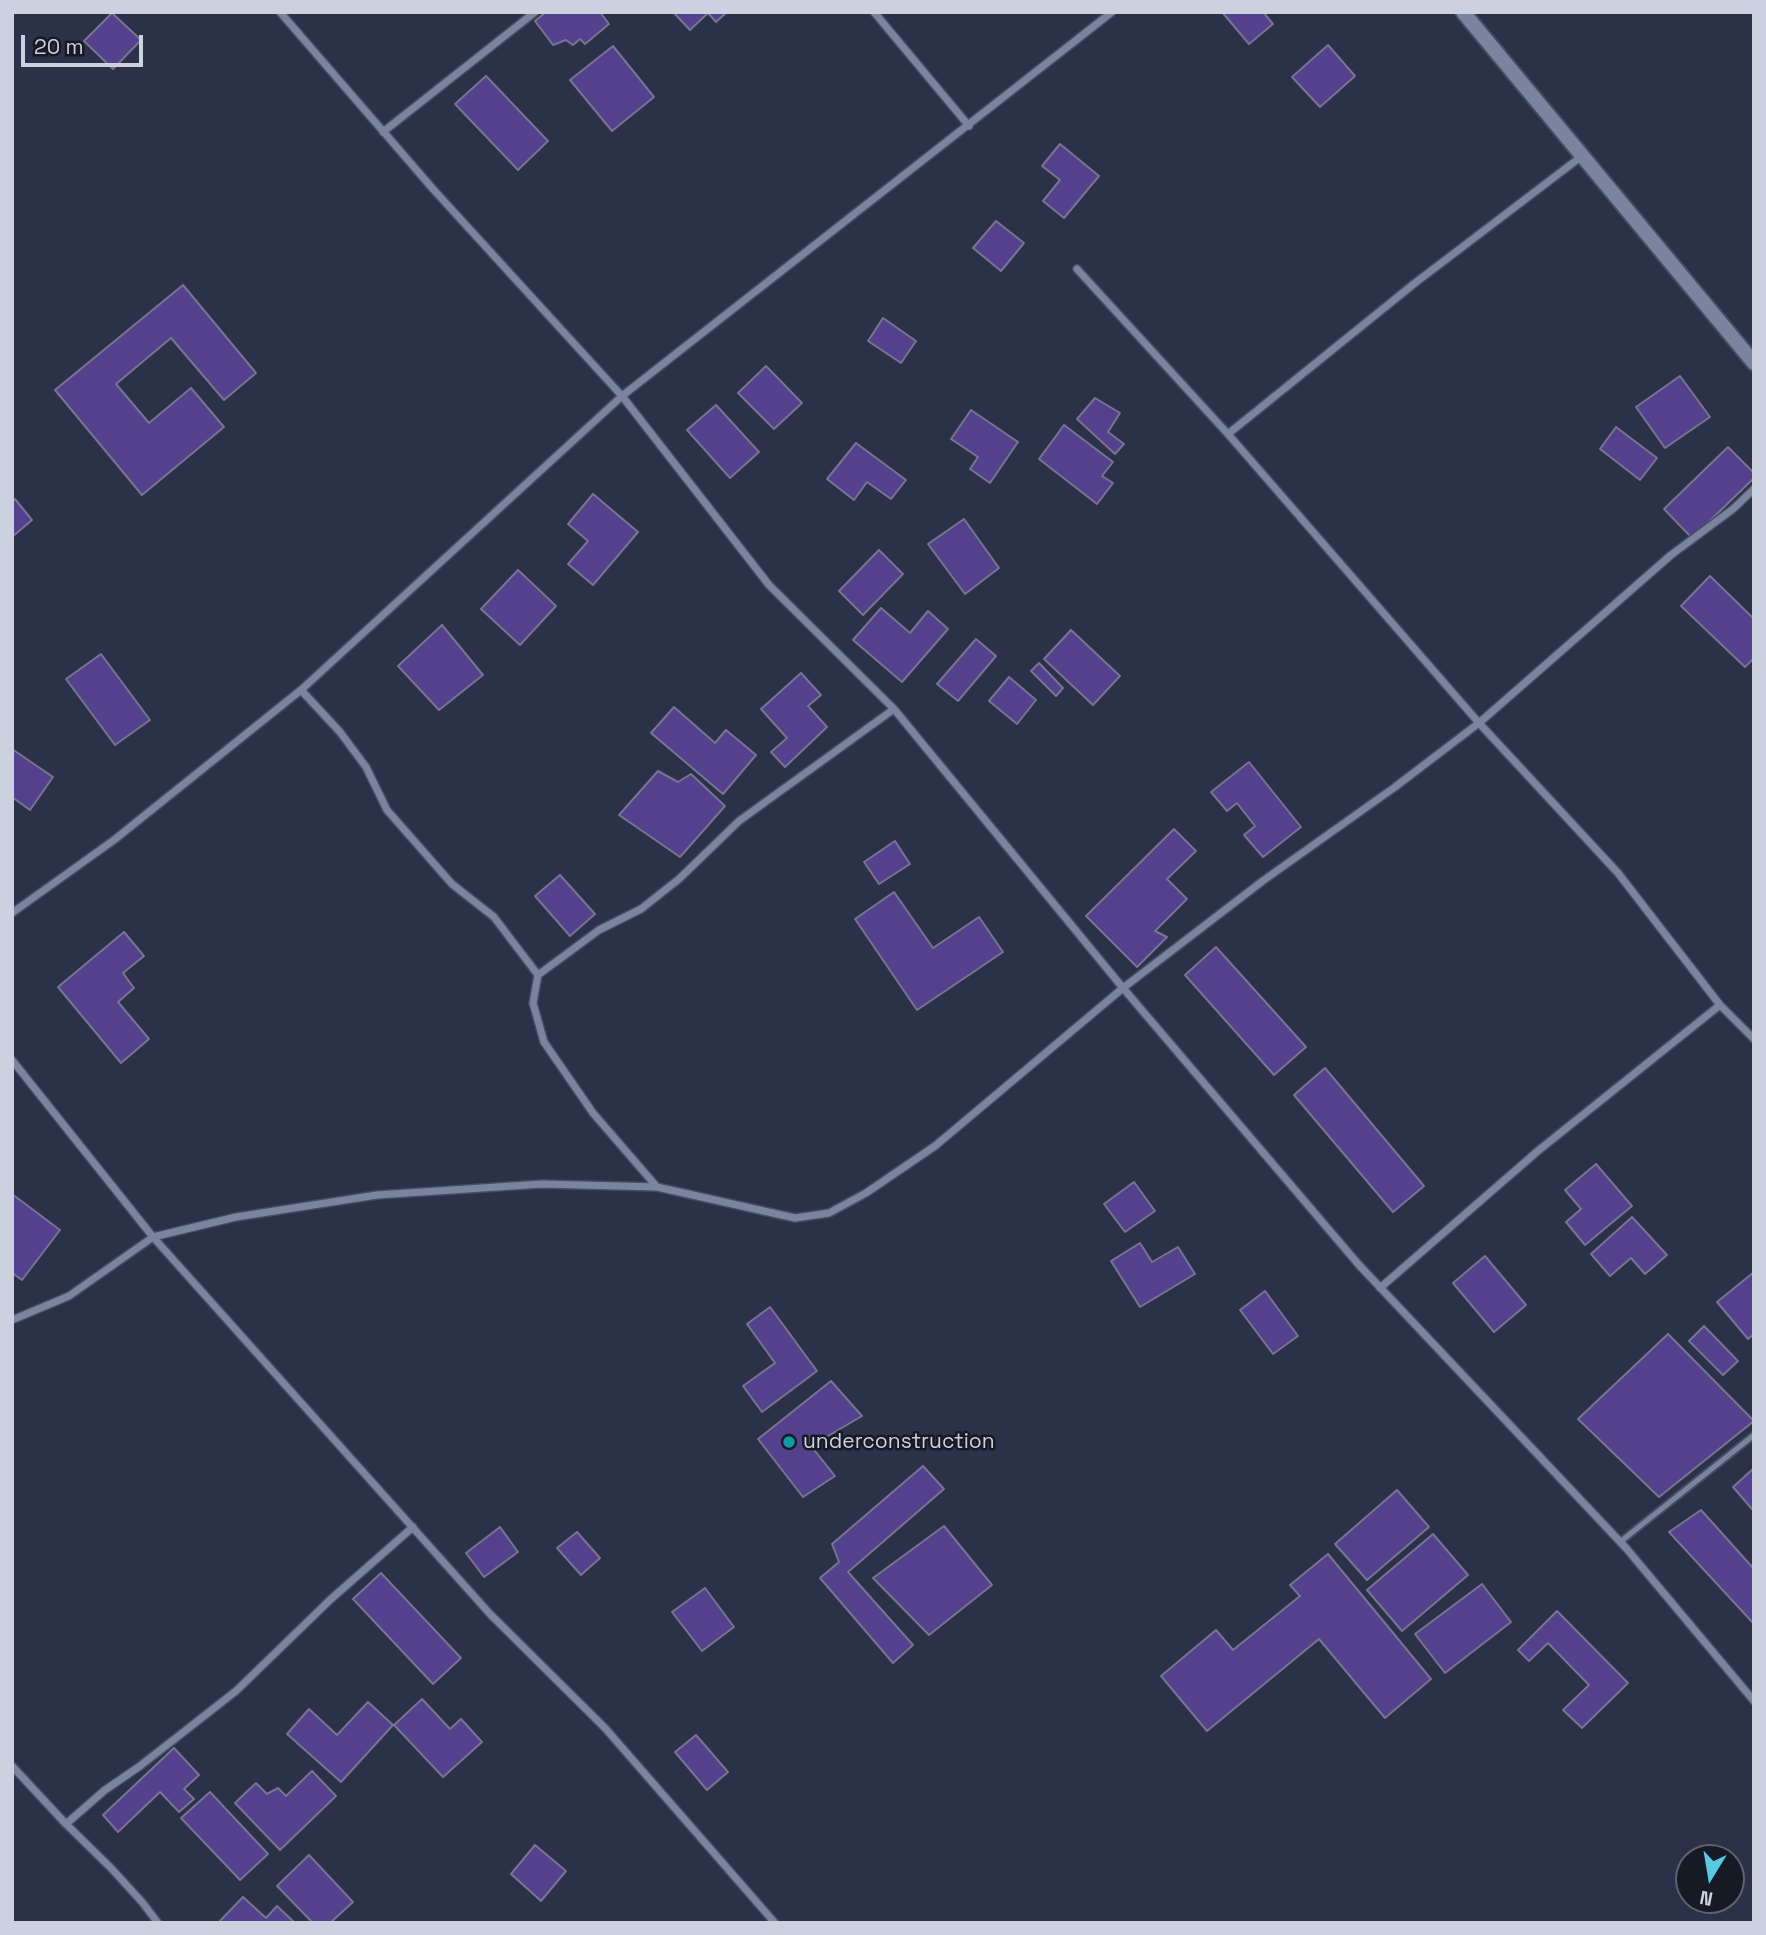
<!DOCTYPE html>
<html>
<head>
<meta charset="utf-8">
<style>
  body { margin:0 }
  #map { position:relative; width:1766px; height:1935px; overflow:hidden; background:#2a3148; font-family:"Space Grotesk",sans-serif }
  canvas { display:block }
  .frame { position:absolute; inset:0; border:14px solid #ccd1e0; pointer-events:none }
  .north { position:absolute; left:1675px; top:1844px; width:70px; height:70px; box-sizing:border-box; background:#161a24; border:2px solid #5f636f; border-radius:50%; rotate:191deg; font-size:19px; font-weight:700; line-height:28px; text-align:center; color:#ccd1e0 }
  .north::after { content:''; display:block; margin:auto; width:24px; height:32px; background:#57c9e1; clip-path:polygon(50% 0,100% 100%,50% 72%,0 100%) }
  .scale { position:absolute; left:21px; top:35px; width:122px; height:32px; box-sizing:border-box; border:4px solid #ccd1e0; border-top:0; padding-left:9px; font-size:21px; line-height:24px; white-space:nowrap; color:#ccd1e0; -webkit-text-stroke:5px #161a24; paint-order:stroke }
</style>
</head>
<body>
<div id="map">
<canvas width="1766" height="1935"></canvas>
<div class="frame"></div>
<div class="north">N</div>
<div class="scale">20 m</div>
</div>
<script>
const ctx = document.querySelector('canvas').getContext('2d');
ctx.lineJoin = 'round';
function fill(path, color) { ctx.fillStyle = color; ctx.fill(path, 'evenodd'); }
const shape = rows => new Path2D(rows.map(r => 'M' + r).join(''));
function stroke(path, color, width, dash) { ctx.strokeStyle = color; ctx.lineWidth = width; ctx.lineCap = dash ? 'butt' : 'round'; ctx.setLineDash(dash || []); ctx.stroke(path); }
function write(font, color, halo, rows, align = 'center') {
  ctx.font = font + ' "Space Grotesk",sans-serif'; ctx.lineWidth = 5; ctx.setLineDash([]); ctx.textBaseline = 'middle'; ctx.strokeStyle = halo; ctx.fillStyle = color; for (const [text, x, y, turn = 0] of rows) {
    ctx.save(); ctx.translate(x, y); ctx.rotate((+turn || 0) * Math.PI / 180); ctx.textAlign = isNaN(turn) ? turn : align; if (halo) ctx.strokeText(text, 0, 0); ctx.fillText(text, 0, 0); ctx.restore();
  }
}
const building = shape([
  [546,12,600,12,609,24,585,44,580,39,573,45,566,40,553,45,535,21,546,12],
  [673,12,727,12,716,22,708,13,690,30,673,12],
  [1222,12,1263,12,1273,24,1249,44,1222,12],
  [112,13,141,40,113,69,84,41,112,13],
  [1328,45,1355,76,1320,107,1292,77,1328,45],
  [613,46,654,97,612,131,570,80,613,46],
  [486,76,548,141,518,170,455,104,486,76],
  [1060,144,1099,176,1064,218,1043,201,1060,180,1042,166,1060,144],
  [996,221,1024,243,1001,271,973,248,996,221],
  [183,285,256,373,224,400,171,338,116,384,149,423,191,388,224,427,142,495,55,390,183,285],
  [883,318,916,341,901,363,868,341,883,318],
  [766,366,802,403,774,429,738,393,766,366],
  [1680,376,1710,417,1665,448,1636,407,1680,376],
  [1095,398,1120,413,1108,432,1124,444,1115,454,1077,419,1095,398],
  [716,405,759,452,730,478,687,430,716,405],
  [971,410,1018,442,990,483,970,469,978,457,951,439,971,410],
  [1064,425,1113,462,1102,476,1113,483,1097,504,1039,459,1064,425],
  [1616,427,1657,458,1640,480,1600,449,1616,427],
  [856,443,906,480,891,499,867,482,854,500,827,479,856,443],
  [1728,447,1754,473,1754,478,1692,538,1664,509,1728,447],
  [593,494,638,532,593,585,568,564,588,541,568,524,593,494],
  [15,499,32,520,12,537,12,501,15,499],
  [964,519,999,568,965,594,928,544,964,519],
  [879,550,903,574,863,615,839,591,879,550],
  [518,570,556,606,520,645,481,609,518,570],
  [1710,576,1752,617,1754,614,1754,658,1745,667,1681,606,1710,576],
  [881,608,910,633,928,611,948,629,902,682,853,640,881,608],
  [442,625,483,675,439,710,398,666,442,625],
  [1071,630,1120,676,1093,705,1044,659,1071,630],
  [976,639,996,656,958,701,937,684,976,639],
  [101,654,150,720,115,745,66,679,101,654],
  [1039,663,1063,688,1056,696,1031,671,1039,663],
  [801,673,821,695,808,706,827,727,785,767,771,752,787,738,761,709,801,673],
  [1009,677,1036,700,1017,724,989,701,1009,677],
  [674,707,715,743,726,730,756,755,723,794,651,733,674,707],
  [12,749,53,777,30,810,12,797,12,749],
  [1249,762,1301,827,1263,857,1244,835,1255,826,1237,803,1227,811,1211,792,1249,762],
  [658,771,678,782,691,774,725,806,680,857,619,815,658,771],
  [1174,829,1196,851,1167,879,1187,899,1155,931,1167,937,1137,967,1086,916,1174,829],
  [895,841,910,864,879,884,864,862,895,841],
  [560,875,595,914,570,936,535,896,560,875],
  [894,892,933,948,979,917,1003,952,917,1010,855,919,894,892],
  [124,932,144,956,123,973,134,988,118,1002,149,1039,121,1063,58,987,124,932],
  [1216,947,1306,1047,1274,1075,1185,975,1216,947],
  [1325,1068,1424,1186,1393,1212,1294,1095,1325,1068],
  [1596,1164,1632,1206,1585,1245,1566,1222,1581,1209,1565,1190,1596,1164],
  [1134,1182,1155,1211,1125,1232,1104,1204,1134,1182],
  [12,1194,60,1230,22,1280,12,1273,12,1194],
  [1632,1217,1667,1255,1645,1274,1631,1258,1610,1276,1591,1254,1632,1217],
  [1140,1243,1152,1262,1178,1247,1195,1274,1140,1307,1111,1261,1140,1243],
  [1485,1256,1526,1305,1494,1332,1453,1283,1485,1256],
  [1754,1272,1754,1334,1748,1339,1717,1302,1754,1272],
  [1265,1291,1298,1336,1273,1354,1240,1310,1265,1291],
  [770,1307,817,1371,762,1412,743,1386,775,1363,747,1324,770,1307],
  [1704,1326,1738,1361,1723,1375,1689,1341,1704,1326],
  [1668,1334,1754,1421,1659,1497,1578,1419,1668,1334],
  [831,1381,862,1416,811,1446,835,1476,803,1497,758,1439,831,1381],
  [923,1466,944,1489,848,1572,913,1645,893,1663,820,1578,839,1562,832,1544,923,1466],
  [1754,1468,1754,1507,1752,1509,1733,1487,1754,1468],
  [1397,1490,1429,1527,1367,1580,1335,1544,1397,1490],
  [1701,1510,1754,1569,1754,1624,1669,1532,1701,1510],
  [944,1526,992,1585,929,1635,873,1578,944,1526],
  [500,1527,518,1552,484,1577,466,1553,500,1527],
  [577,1532,600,1558,581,1575,557,1548,577,1532],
  [1433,1534,1468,1575,1402,1631,1367,1590,1433,1534],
  [1328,1554,1431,1679,1385,1718,1319,1639,1207,1731,1161,1676,1216,1630,1233,1650,1300,1596,1290,1585,1328,1554],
  [381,1573,461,1658,433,1684,353,1599,381,1573],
  [1482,1584,1511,1622,1445,1673,1415,1634,1482,1584],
  [705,1588,734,1627,702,1651,672,1612,705,1588],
  [1557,1611,1628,1683,1582,1728,1563,1710,1589,1685,1548,1643,1529,1661,1518,1650,1557,1611],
  [422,1699,450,1729,461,1719,482,1742,443,1777,394,1725,422,1699],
  [368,1702,393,1725,341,1782,287,1734,309,1709,337,1735,368,1702],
  [696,1735,728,1772,707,1790,675,1752,696,1735],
  [174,1748,199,1775,184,1789,194,1799,179,1812,160,1792,118,1832,103,1815,174,1748],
  [312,1771,336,1796,280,1850,235,1803,256,1783,267,1794,278,1788,286,1796,312,1771],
  [210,1792,268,1854,240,1880,181,1818,210,1792],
  [535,1845,566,1871,541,1901,511,1874,535,1845],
  [309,1855,353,1902,330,1923,313,1923,277,1886,309,1855],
  [243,1897,266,1918,277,1906,294,1922,218,1923,243,1897]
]);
const lane = shape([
  [1620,1542,1754,1435]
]);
const street = shape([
  [280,12,433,189,622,396,769,585,894,709,1123,988,1359,1265,1626,1548,1754,1701],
  [874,12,969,126],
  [383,132,535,12],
  [1077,269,1228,434,1479,723,1618,873,1720,1005,1754,1039],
  [1228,434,1415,283,1582,156],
  [301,690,340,732,366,767,387,810,452,884,494,917,538,975],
  [12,913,114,840,301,690,622,396,1112,12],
  [12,1060,153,1237,490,1614,605,1728,775,1923],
  [657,1187,593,1113,544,1042,533,1003,538,975,599,930,641,909,679,879,739,821,894,709],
  [1380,1288,1539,1150,1720,1005],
  [12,1320,69,1296,153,1237,236,1217,377,1195,542,1184,657,1187,795,1218,829,1213,866,1193,935,1146,1123,988,1264,880,1395,787,1479,723,1671,555,1733,509,1754,489],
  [12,1766,66,1824,111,1868,142,1902,158,1923],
  [66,1824,105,1790,140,1766,236,1691,331,1599,413,1527]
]);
const secondary = shape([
  [1463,12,1754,363]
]);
const markers = [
  [789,1442,7,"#0f9aa8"]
];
const poiNames = [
  ["underconstruction",803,1442]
];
fill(building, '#53418d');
stroke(building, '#787490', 2);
stroke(lane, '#464d60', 9);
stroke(street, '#464d60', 10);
stroke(secondary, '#464d60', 18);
stroke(lane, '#7b849f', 5);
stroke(street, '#7b849f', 7);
stroke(secondary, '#7b849f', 14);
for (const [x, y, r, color] of markers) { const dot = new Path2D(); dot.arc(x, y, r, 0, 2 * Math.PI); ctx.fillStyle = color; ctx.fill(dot); stroke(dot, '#161a24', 2.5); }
write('21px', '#ccd1e0', '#161a24', poiNames, 'left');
</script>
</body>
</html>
